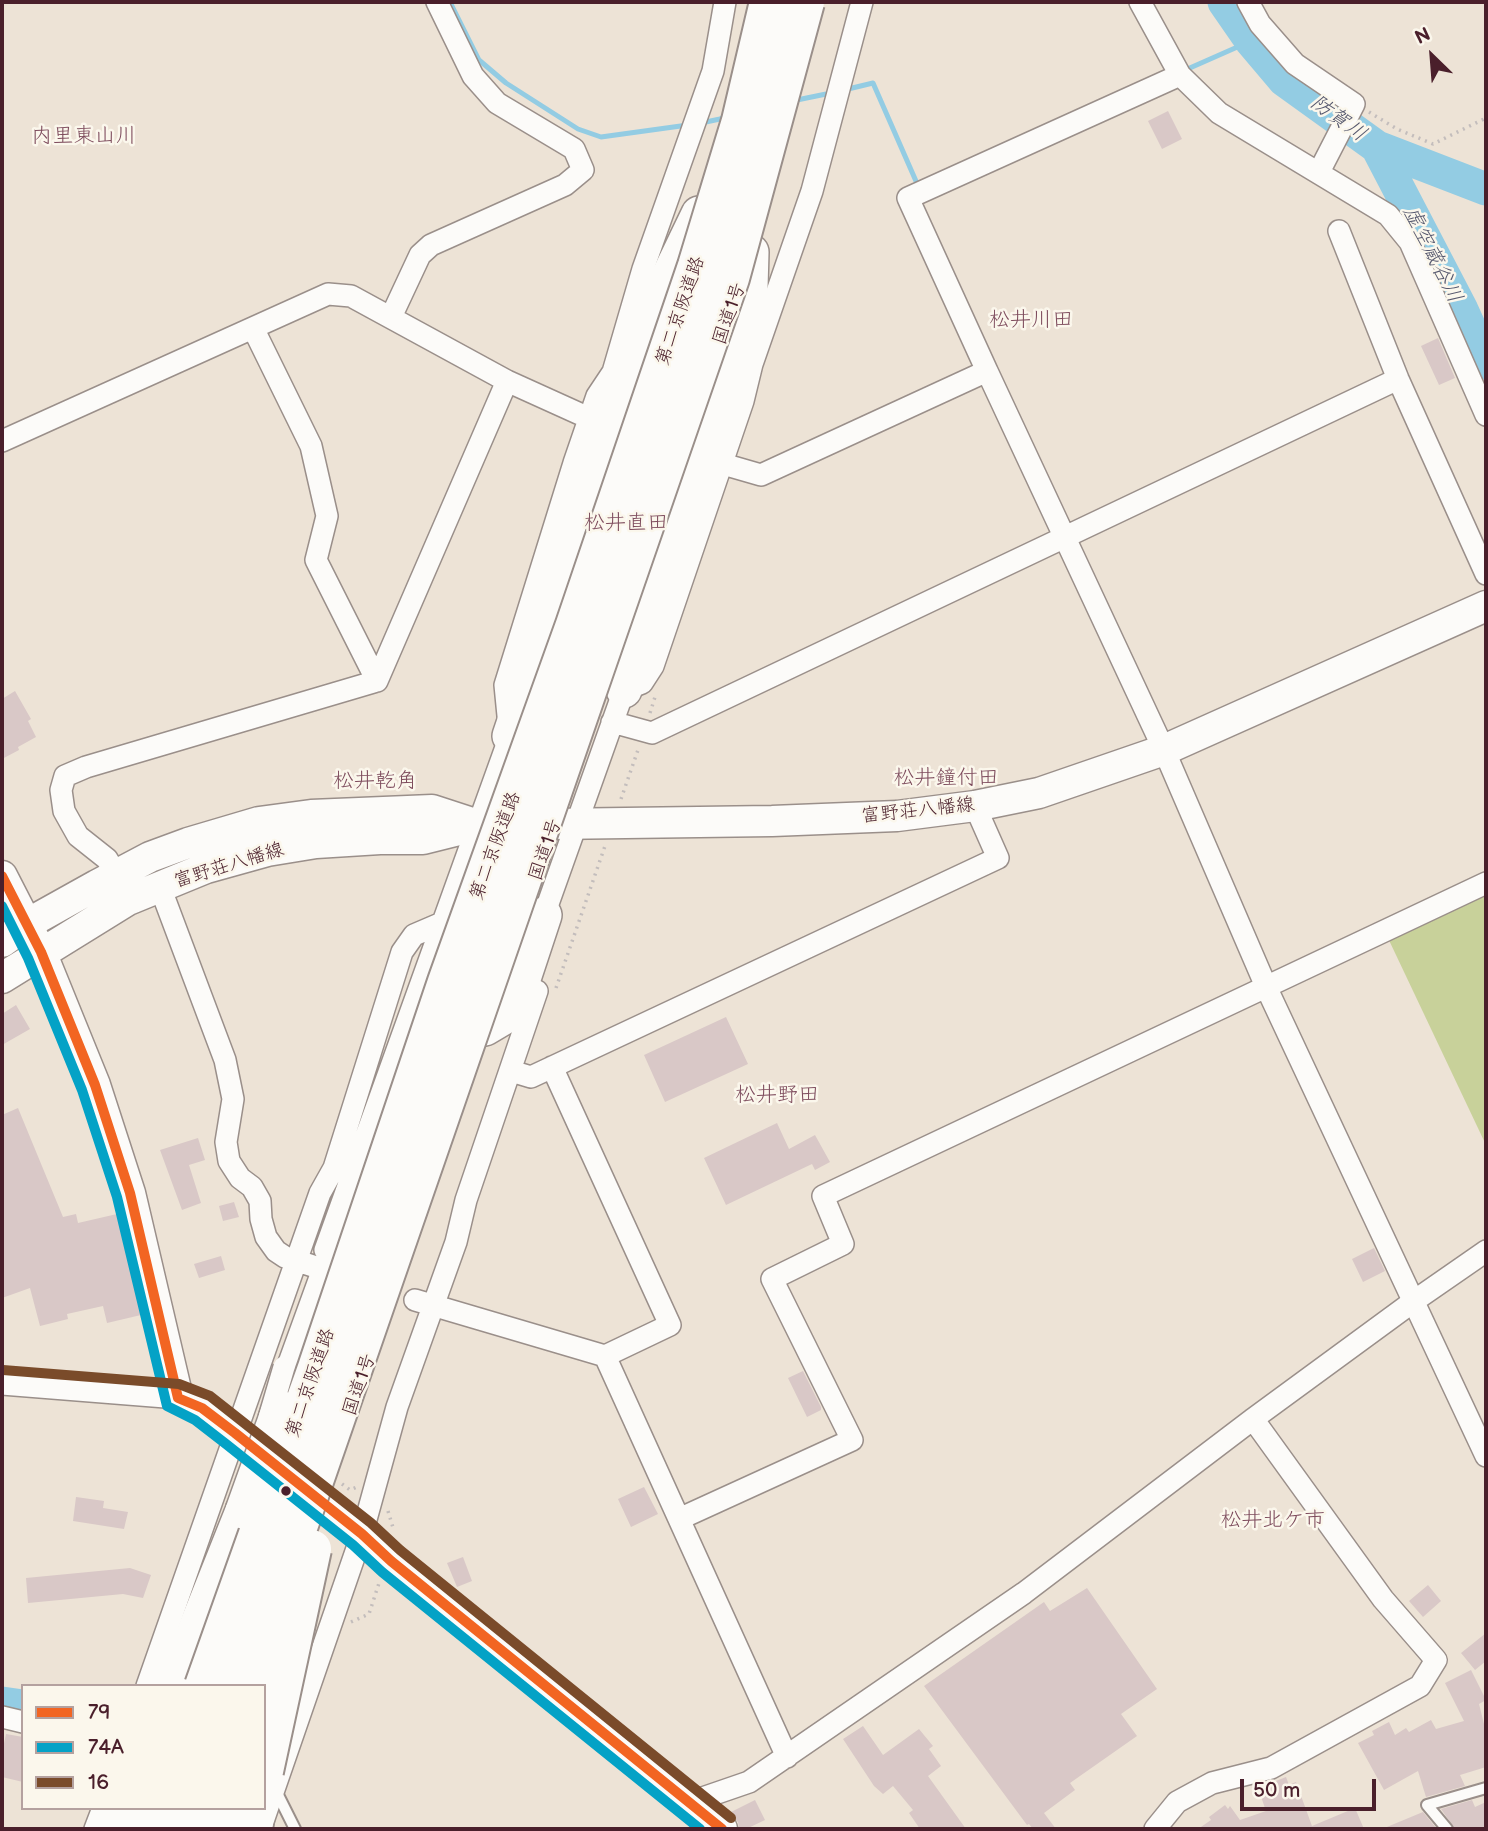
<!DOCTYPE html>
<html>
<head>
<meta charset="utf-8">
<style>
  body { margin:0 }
  #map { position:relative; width:1488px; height:1831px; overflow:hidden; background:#ede3d6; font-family:"Balsamiq Sans",sans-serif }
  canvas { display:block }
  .frame { position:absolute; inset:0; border:4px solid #4a1f2b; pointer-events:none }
  .legend { position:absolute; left:21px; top:1684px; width:245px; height:126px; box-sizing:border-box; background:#fbf7ec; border:2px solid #b4a19f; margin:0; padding:9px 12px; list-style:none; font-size:21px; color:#4a1f2b }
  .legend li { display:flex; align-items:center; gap:14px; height:35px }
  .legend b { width:35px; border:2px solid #b4a19f }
  .north { position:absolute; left:1397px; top:21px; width:70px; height:70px; -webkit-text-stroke:5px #fbf7ec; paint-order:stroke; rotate:335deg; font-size:19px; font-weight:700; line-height:28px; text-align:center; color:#4a1f2b }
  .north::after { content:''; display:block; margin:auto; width:24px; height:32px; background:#4a1f2b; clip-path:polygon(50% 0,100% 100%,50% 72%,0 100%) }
  .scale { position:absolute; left:1240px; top:1779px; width:136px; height:32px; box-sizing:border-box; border:4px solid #4a1f2b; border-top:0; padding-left:9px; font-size:21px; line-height:24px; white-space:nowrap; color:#4a1f2b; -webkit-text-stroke:5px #fbf7ec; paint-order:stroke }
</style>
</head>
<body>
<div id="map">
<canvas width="1488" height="1831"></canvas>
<div class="frame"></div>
<ul class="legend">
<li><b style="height:9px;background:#f26522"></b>79</li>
<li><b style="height:9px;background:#04a2c6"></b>74A</li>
<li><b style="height:9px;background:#7a4b2a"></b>16</li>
</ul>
<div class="north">N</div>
<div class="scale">50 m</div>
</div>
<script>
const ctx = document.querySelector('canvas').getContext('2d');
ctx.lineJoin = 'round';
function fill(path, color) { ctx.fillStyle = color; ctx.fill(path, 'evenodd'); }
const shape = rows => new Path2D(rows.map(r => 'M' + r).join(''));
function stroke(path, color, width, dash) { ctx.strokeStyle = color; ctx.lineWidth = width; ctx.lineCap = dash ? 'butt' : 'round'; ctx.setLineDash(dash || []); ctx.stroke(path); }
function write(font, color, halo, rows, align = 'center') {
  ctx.font = font + ' "Balsamiq Sans","Klee One",sans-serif'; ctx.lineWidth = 5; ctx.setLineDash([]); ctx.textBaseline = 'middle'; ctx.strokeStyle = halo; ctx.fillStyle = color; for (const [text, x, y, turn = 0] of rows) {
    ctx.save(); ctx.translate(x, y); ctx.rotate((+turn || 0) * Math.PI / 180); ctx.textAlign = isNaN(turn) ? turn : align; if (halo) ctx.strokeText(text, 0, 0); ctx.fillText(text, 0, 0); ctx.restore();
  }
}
const green = shape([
  [1486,890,1486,1145,1387,936]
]);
const stream = shape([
  [450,2,479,60,506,83,578,129,601,137,688,125],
  [1183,71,1251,41],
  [844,90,873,83,919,188],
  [792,101,831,93],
  [701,123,720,119,728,115]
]);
const river = shape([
  [1224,2,1251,41,1284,80,1377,147,1486,189],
  [1377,147,1462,310,1486,363],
  [2,1703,23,1706]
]);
const building = shape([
  [1168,111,1182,139,1162,149,1148,121],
  [1438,338,1455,378,1439,385,1421,346],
  [15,691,31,719,28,721,36,737,18,747,19,750,2,759,2,699],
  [16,1005,30,1029,2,1045,2,1014],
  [726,1017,748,1064,665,1102,644,1055],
  [18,1108,63,1217,76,1214,78,1223,117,1214,141,1315,107,1323,103,1306,67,1314,68,1319,40,1326,30,1288,2,1298,2,1115],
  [777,1123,789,1149,815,1135,830,1162,815,1170,812,1164,726,1205,704,1158],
  [198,1138,205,1160,189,1165,201,1203,182,1210,160,1150],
  [234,1202,239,1217,223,1221,219,1206],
  [1374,1248,1385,1271,1363,1282,1352,1259],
  [221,1256,225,1270,199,1278,194,1264],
  [803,1371,821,1407,821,1410,807,1417,788,1378],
  [644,1487,658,1514,631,1527,618,1499],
  [76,1497,104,1501,103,1508,128,1512,124,1529,73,1521],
  [463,1557,472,1581,457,1587,447,1563],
  [130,1568,151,1575,143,1598,123,1594,28,1603,26,1578],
  [1428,1585,1441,1601,1423,1617,1409,1601],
  [1087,1588,1157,1689,1121,1714,1137,1736,1070,1783,1075,1790,1044,1813,1056,1829,1033,1829,1029,1824,1027,1825,924,1686,1044,1602,1050,1611],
  [1486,1633,1486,1661,1475,1670,1461,1653],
  [1471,1670,1486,1700,1479,1704,1486,1732,1486,1767,1460,1775,1465,1786,1426,1797,1418,1771,1384,1790,1358,1743,1374,1735,1372,1731,1389,1722,1395,1735,1406,1728,1409,1732,1431,1720,1436,1729,1464,1721,1445,1683],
  [863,1726,883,1755,919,1729,933,1746,929,1749,941,1766,928,1776,966,1829,920,1829,909,1813,913,1810,893,1786,883,1794,874,1786,843,1739],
  [6,1734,23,1737,23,1782,2,1777,2,1753],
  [1286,1777,1289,1785,1296,1782,1312,1826,1355,1808,1364,1829,1198,1829,1211,1820,1209,1817,1225,1805,1228,1809,1230,1806,1240,1820,1266,1811,1258,1788],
  [755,1800,765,1820,746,1829,739,1829,738,1822,729,1813],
  [1472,1800,1475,1807,1486,1802,1486,1829,1455,1829,1441,1809],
  [1423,1812,1437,1829,1382,1829]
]);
const path = shape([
  [1369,112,1397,129,1433,144,1486,118],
  [650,713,655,697],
  [621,799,639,747],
  [556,988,605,846],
  [342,1484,350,1490,357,1487],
  [388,1511,394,1531],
  [351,1622,369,1614,380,1580]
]);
const service = shape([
  [275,1789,295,1829],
  [1447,1829,1427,1805,1486,1788]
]);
const minor = shape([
  [1140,2,1180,75,1219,113,1388,215,1410,242,1486,415],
  [1248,2,1260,24,1295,64,1354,104,1319,172],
  [1339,231,1398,379,1486,574],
  [391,317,420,255,431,245,565,185,583,170,574,149,497,103,473,76,437,2],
  [253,328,311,446,327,516,316,560,377,681],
  [987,371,908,198,1180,75],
  [2,441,328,294,351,296,507,381,602,424],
  [709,460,761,475,987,371,1164,750,1268,991,1486,1456],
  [612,722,652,733,1398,379],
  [116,874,107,859,78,836,64,811,61,790,65,776,86,767,377,681,507,381],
  [160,887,225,1060,233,1099,226,1142,229,1161,240,1178,252,1187,260,1201,261,1219,266,1237,276,1251,285,1257,313,1266],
  [545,924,544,915,624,690,642,683,653,666,743,401,752,364,812,191,862,2],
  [511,1071,531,1077,998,858,975,806],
  [325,1250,510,736,505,685,574,463,597,396,613,372,643,269,713,71,725,2],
  [415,1300,605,1356,670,1325,552,1067],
  [605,1356,787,1757],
  [2,1384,178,1398],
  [679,1519,852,1440,772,1279,843,1244,823,1196,1486,883],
  [147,1686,320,1193,334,1168,402,952,414,935,442,923],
  [2,1717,23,1722],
  [688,1803,749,1782,1024,1593,1253,1419,1414,1301,1486,1251],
  [262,1824,362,1534,397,1407,456,1242,466,1200,537,991],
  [95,1829,103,1808],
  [1155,1829,1177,1802,1212,1783,1271,1768,1420,1686,1436,1660,1383,1599,1253,1419]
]);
const secondary = shape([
  [2,876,41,952,95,1085,130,1193,178,1398,202,1408,235,1433,362,1534,391,1561,722,1829],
  [2,942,27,924,97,885,150,857,188,843,259,822,311,815,432,810,478,825],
  [2,978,128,900,206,868,267,851,316,843,380,839,423,839,479,825,772,821,897,816,975,806,1039,793,1164,750,1486,606]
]);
const trunk = shape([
  [624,690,712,431,750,288,751,252],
  [510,736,655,305,699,214],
  [485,1028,512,1012,544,915],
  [280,1408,341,1240],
  [173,1686,243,1511],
  [120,1829,127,1808],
  [225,1829,231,1808]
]);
const motorway = shape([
  [154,1829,161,1808],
  [192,1829,200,1808],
  [253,1829,256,1808]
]);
const minorBridge = shape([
  [269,1418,284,1367]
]);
const trunkBridge = shape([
  [243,1511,280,1408]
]);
const motorwayBridge = shape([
  [204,1686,317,1368,447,982,575,625,697,266,741,121,769,2],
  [243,1686,730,278,805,2],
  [264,1771,312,1549]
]);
const bus1 = shape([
  [2,876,41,952,95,1085,130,1193,178,1398,202,1408,235,1433,362,1534,391,1561,722,1829]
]);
const bus2 = shape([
  [2,906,28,958,82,1090,117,1197,167,1406,195,1420,226,1444,353,1545,382,1572,700,1829]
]);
const bus3 = shape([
  [3,1370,179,1384,210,1396,371,1523,400,1550,731,1818]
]);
const markers = [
  [286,1491,6,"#4a1f2b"]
];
const streetNames = [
  ["第二京阪道路",681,311,-71],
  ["国道1号",730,314,-71],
  ["富野荘八幡線",918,811,-6],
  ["第二京阪道路",496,846,-70],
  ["国道1号",546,850,-71],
  ["富野荘八幡線",229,866,-17],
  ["第二京阪道路",311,1383,-71],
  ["国道1号",360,1385,-71]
];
const waterNames = [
  ["防賀川",1338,119,36],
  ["虚空蔵谷川",1432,255,63]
];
const neighbourhoodNames = [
  ["内里東山川",84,137],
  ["松井川田",1031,321],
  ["松井直田",626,524],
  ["松井鐘付田",946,779],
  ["松井乾角",375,782],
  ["松井野田",777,1096],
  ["松井北ケ市",1273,1521]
];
fill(green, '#c8d19a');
stroke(stream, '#93cce3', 5);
stroke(river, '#93cce3', 33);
fill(building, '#d9c8c7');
stroke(service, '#9a8f8a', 14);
stroke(minor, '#9a8f8a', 24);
stroke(secondary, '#9a8f8a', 33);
stroke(trunk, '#9a8f8a', 38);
stroke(motorway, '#9a8f8a', 42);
stroke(path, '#c3bdbc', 3.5, [2, 5]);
stroke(service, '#fcfbf9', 10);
stroke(minor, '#fcfbf9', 21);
stroke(secondary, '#fcfbf9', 30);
stroke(trunk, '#fcfbf9', 35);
stroke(motorway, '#fcfbf9', 38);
stroke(minorBridge, '#9a8f8a', 24, []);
stroke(trunkBridge, '#9a8f8a', 38, []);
stroke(motorwayBridge, '#9a8f8a', 42, []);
stroke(minorBridge, '#fcfbf9', 21);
stroke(trunkBridge, '#fcfbf9', 35);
stroke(motorwayBridge, '#fcfbf9', 38);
stroke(bus1, '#f26522', 10);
stroke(bus2, '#04a2c6', 10);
stroke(bus3, '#7a4b2a', 10);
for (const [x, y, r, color] of markers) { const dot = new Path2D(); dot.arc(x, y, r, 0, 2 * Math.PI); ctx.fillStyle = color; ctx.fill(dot); stroke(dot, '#fbf7ec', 2.5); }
write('19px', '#4a1f2b', '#fbf7ec', streetNames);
write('italic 21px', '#56586e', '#fbf7ec', waterNames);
write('21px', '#7d4b5c', '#fbf7ec', neighbourhoodNames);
</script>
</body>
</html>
